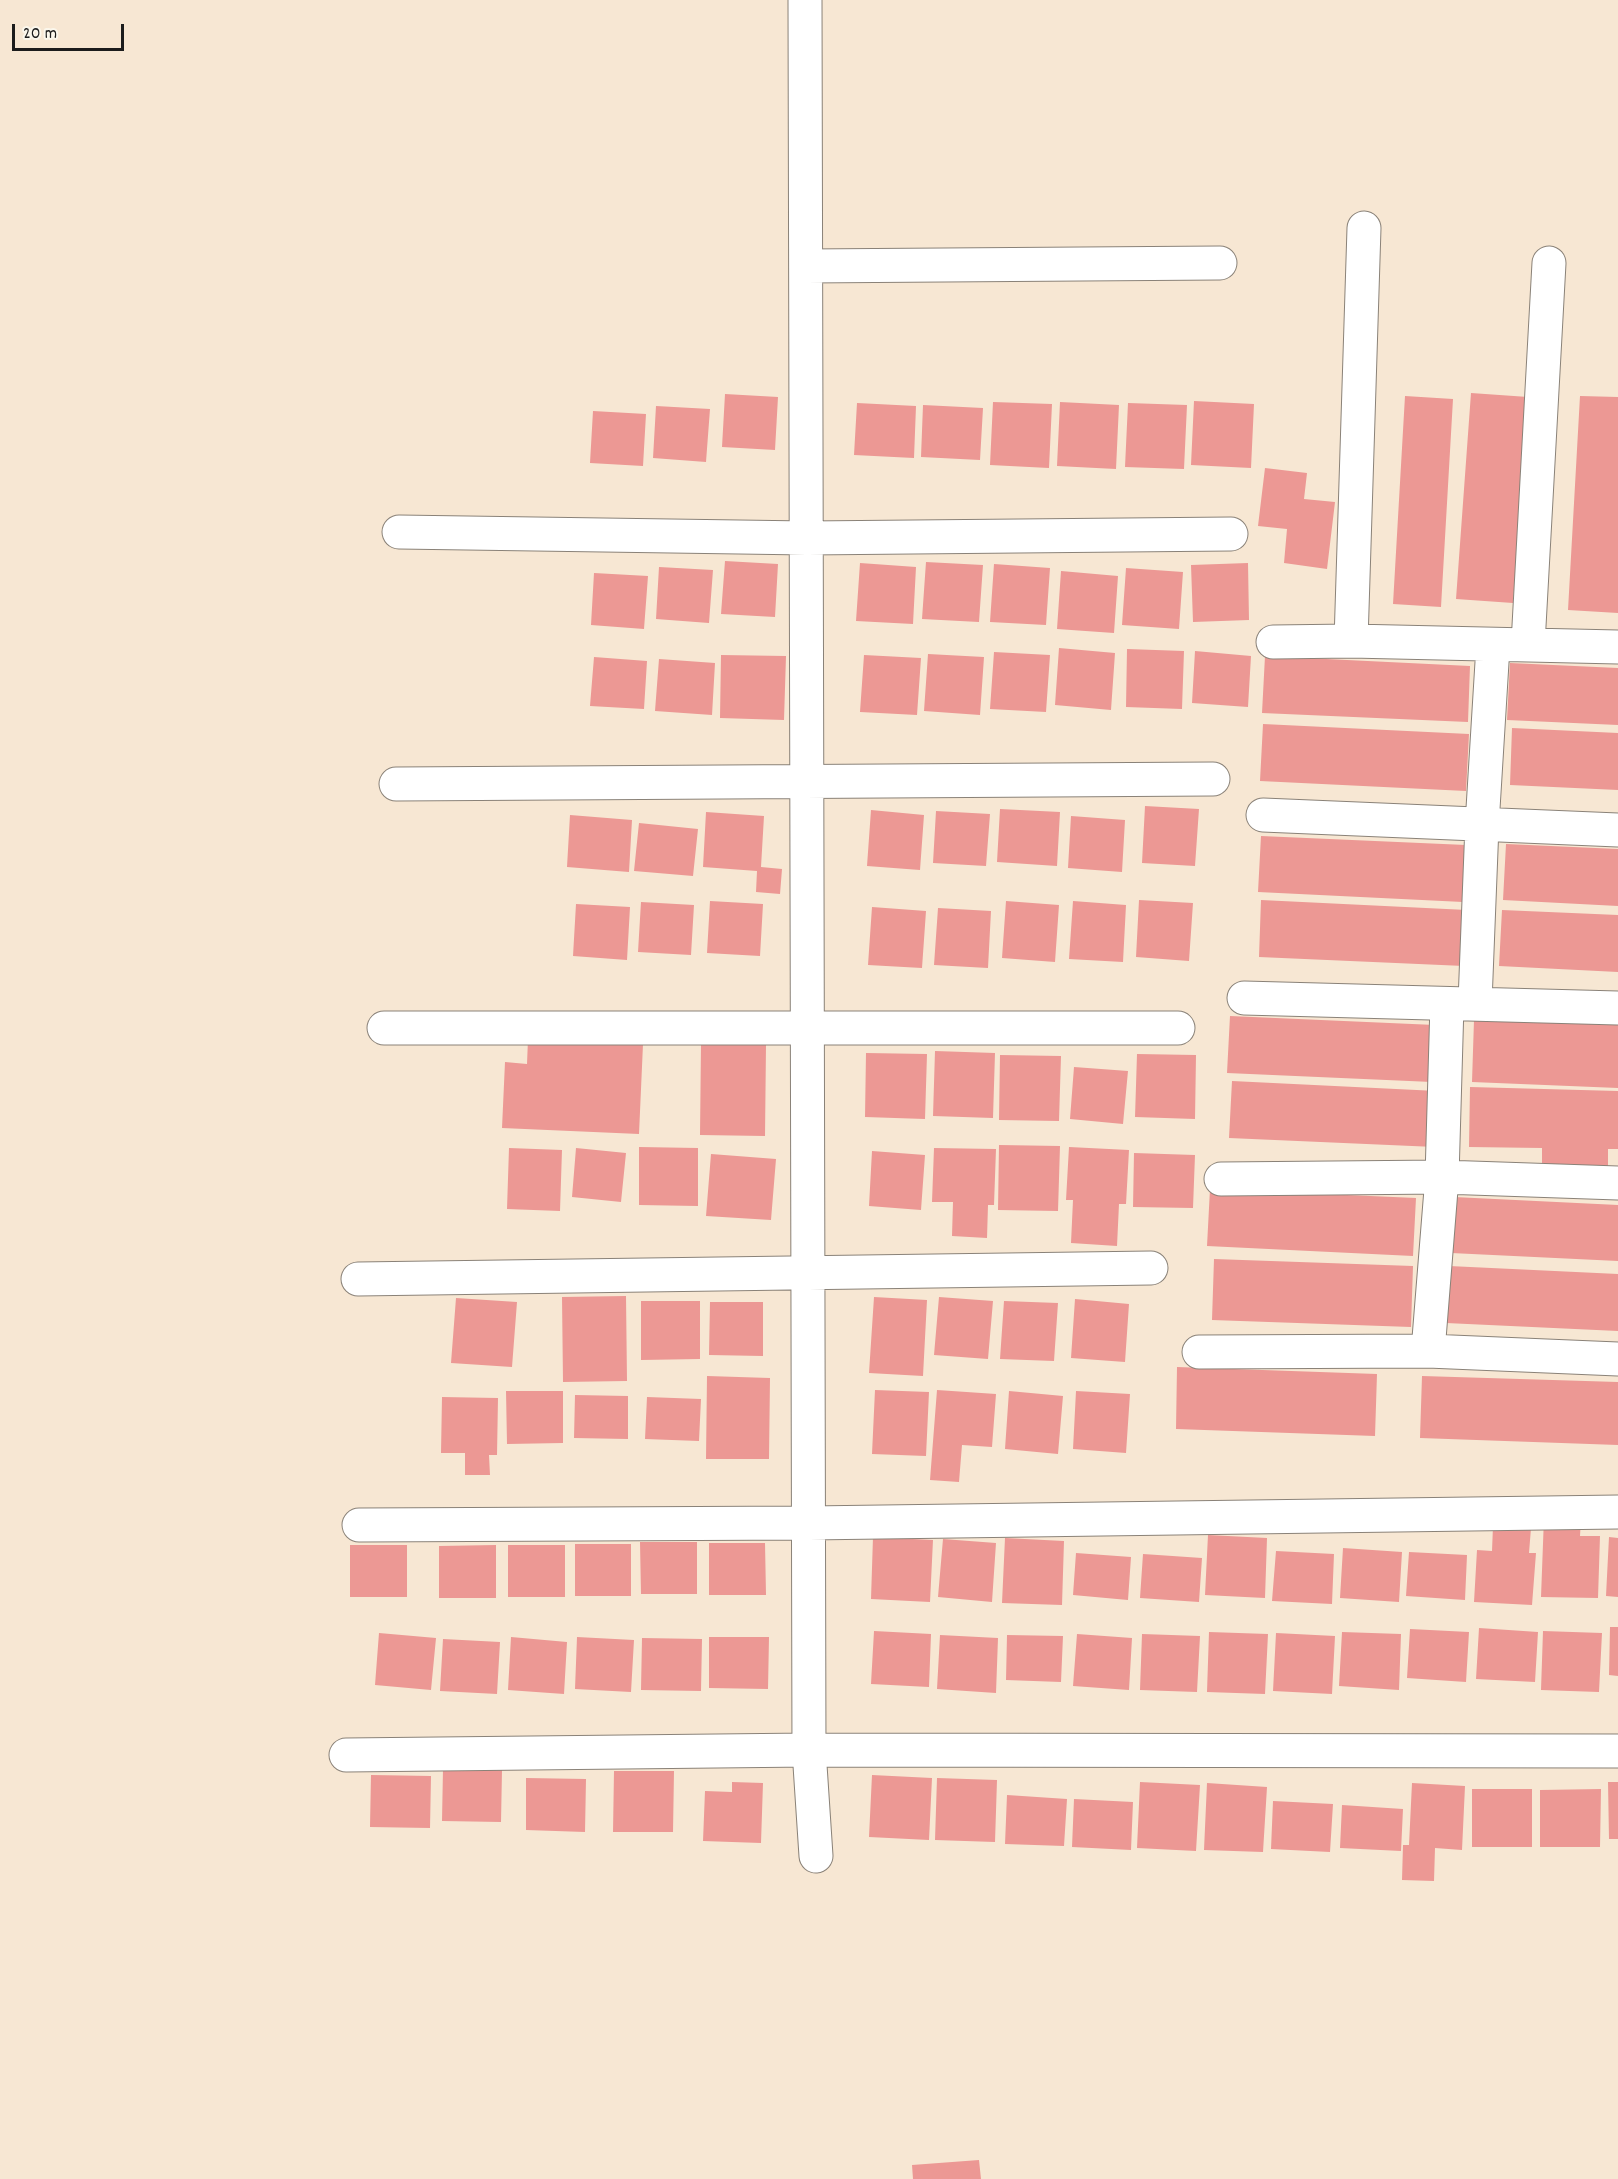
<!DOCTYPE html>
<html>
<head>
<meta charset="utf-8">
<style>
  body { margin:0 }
  #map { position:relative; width:1618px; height:2179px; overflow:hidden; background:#f7e7d3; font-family:Dekko,sans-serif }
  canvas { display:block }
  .scale { position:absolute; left:12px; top:24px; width:112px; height:27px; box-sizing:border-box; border:3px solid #1c1c1c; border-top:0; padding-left:8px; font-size:18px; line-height:21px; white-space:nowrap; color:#1c1c1c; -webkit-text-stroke:4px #fbf7ec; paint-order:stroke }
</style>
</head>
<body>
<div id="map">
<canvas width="1618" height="2179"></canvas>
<div class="scale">20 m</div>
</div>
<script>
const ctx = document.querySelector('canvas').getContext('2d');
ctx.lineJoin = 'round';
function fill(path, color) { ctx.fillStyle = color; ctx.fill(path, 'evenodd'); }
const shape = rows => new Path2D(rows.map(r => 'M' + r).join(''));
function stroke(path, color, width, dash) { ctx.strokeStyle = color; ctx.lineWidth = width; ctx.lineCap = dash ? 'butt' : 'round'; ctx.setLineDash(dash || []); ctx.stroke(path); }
const building = shape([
  [1471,393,1528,397,1513,603,1456,599],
  [725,394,778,397,775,450,722,447],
  [1405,396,1453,399,1441,607,1393,604],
  [1580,396,1618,397,1618,613,1568,610],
  [1194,401,1254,404,1251,468,1191,465],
  [993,402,1052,404,1049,468,990,465],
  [1060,402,1119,405,1116,469,1057,466],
  [857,403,916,406,914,458,854,455],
  [1128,403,1187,405,1184,469,1125,467],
  [923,405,983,408,980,460,921,457],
  [656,406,710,409,706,462,653,458],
  [593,411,646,414,643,466,590,463],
  [1265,468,1307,473,1304,499,1335,502,1327,569,1284,563,1287,529,1258,526],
  [725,561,778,564,775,617,721,614],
  [926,562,983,565,979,622,922,619],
  [860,563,916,567,913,624,856,621],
  [1248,563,1249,620,1193,622,1191,565],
  [994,564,1050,568,1046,625,990,622],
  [659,567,713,570,709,623,656,619],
  [1126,568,1183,572,1179,629,1122,625],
  [1061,571,1118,576,1114,633,1057,629],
  [594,573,648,576,644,629,591,625],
  [1059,648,1115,653,1111,710,1055,705],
  [1127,649,1184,651,1182,709,1126,707],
  [1195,651,1251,656,1248,707,1192,703],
  [994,652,1050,655,1046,712,990,709],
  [928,654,984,657,980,715,924,711],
  [721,655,786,656,784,720,720,718],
  [864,655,921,658,917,715,860,712],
  [1265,656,1470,666,1468,722,1262,713],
  [594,657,647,661,644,709,590,706],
  [659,659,715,663,712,715,655,711],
  [1510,663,1618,668,1618,725,1507,720],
  [1263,724,1469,734,1466,791,1260,781],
  [1512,728,1618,733,1618,790,1510,785],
  [1145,806,1199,809,1195,866,1142,863],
  [1000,809,1060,812,1057,866,997,862],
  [871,810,924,815,920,870,867,866],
  [936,811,990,814,986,866,933,863],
  [706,812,764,816,761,867,782,869,780,894,756,892,757,871,703,867],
  [570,815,632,820,629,872,567,867],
  [1071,816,1125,820,1122,872,1068,868],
  [639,823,698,829,693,876,634,871],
  [1261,836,1466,845,1463,902,1258,892],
  [1506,844,1618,849,1618,906,1503,900],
  [1139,900,1193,903,1189,961,1136,957],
  [1261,900,1467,910,1464,966,1259,957],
  [710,901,763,904,760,956,707,953],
  [1006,901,1059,905,1055,962,1002,958],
  [1073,901,1126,905,1123,962,1069,959],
  [641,902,694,905,691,955,638,952],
  [576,904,630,907,627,960,573,956],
  [872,907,926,911,922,968,868,965],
  [938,908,991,911,988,968,934,965],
  [1502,910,1618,915,1618,972,1499,966],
  [1230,1016,1435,1025,1432,1082,1227,1073],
  [1474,1020,1618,1025,1618,1088,1472,1082],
  [528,1039,643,1044,639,1134,502,1128,505,1062,527,1064],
  [701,1044,766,1045,765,1136,700,1135],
  [935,1051,995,1053,993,1118,933,1116],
  [866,1053,927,1054,925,1119,865,1117],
  [1137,1054,1196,1055,1195,1119,1135,1117],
  [1000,1055,1061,1056,1059,1121,999,1120],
  [1074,1067,1128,1071,1123,1124,1070,1119],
  [1232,1081,1437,1091,1435,1147,1229,1138],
  [1470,1087,1618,1091,1618,1149,1608,1149,1608,1166,1542,1164,1542,1148,1469,1147],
  [999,1145,1060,1146,1058,1211,998,1210],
  [639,1147,698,1148,698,1206,639,1205],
  [1069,1147,1129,1150,1126,1204,1119,1204,1117,1246,1071,1243,1073,1200,1066,1200],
  [509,1148,562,1150,560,1211,507,1209],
  [576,1148,626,1153,621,1202,572,1197],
  [934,1148,996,1149,994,1205,988,1205,987,1238,952,1236,953,1202,932,1202],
  [872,1151,925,1155,921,1210,869,1206],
  [1134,1153,1195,1155,1193,1208,1133,1207],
  [711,1154,776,1159,771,1220,706,1216],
  [1210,1189,1416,1198,1413,1256,1207,1246],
  [1454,1197,1618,1205,1618,1261,1451,1253],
  [1214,1259,1413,1266,1411,1327,1212,1320],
  [1449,1266,1618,1274,1618,1331,1446,1323],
  [626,1296,627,1381,563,1382,562,1297],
  [874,1297,927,1300,923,1376,869,1373],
  [939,1297,993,1301,988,1359,934,1355],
  [456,1298,517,1302,512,1367,451,1363],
  [1075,1299,1129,1304,1125,1362,1071,1358],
  [641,1301,700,1301,700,1359,641,1360],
  [1004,1301,1058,1303,1054,1361,1000,1359],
  [710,1302,763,1302,763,1356,709,1355],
  [1177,1367,1377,1374,1375,1436,1176,1429],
  [707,1376,770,1378,769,1459,706,1459],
  [1422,1376,1618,1382,1618,1445,1420,1438],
  [875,1390,929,1392,926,1456,872,1454],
  [937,1390,996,1394,992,1447,962,1445,959,1482,930,1480],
  [506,1391,563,1391,563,1443,507,1444],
  [1009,1391,1063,1396,1058,1454,1005,1449],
  [1076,1391,1130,1394,1126,1453,1073,1449],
  [575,1395,628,1396,628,1439,574,1438],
  [442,1397,498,1398,497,1455,489,1455,490,1475,465,1475,465,1453,441,1453],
  [647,1397,701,1399,699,1441,645,1439],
  [1544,1517,1581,1518,1580,1536,1600,1536,1598,1598,1541,1597],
  [1493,1526,1531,1528,1529,1553,1536,1553,1532,1605,1474,1602,1477,1550,1492,1551],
  [1208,1535,1267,1538,1265,1598,1205,1595],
  [873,1537,933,1540,930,1602,871,1599],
  [1609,1537,1618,1538,1618,1597,1606,1596],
  [1005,1538,1064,1541,1062,1605,1002,1603],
  [943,1539,996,1543,992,1602,938,1597],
  [640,1542,697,1542,697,1594,641,1594],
  [709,1543,765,1543,766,1595,709,1595],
  [575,1544,631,1544,631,1596,575,1596],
  [350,1545,407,1545,407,1597,350,1597],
  [496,1545,496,1598,439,1598,439,1546],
  [508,1545,565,1545,565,1597,508,1597],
  [1343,1548,1402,1552,1399,1602,1340,1598],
  [1276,1551,1334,1554,1332,1604,1272,1601],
  [1409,1552,1467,1555,1465,1600,1406,1596],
  [1076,1553,1131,1557,1128,1600,1073,1595],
  [1143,1554,1202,1558,1199,1602,1140,1598],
  [1610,1627,1618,1627,1618,1676,1609,1675],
  [1479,1628,1538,1632,1535,1682,1476,1679],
  [1410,1629,1469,1632,1466,1682,1407,1678],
  [874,1631,931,1634,929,1687,871,1684],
  [1543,1631,1602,1633,1599,1692,1541,1690],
  [1209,1632,1268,1634,1265,1694,1207,1692],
  [1342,1632,1401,1634,1399,1690,1339,1686],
  [379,1633,436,1638,431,1690,375,1685],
  [1276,1633,1335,1636,1332,1694,1273,1691],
  [1077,1634,1132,1638,1129,1690,1073,1686],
  [1142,1634,1200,1636,1197,1692,1140,1690],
  [940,1635,998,1638,996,1693,937,1689],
  [1007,1635,1063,1636,1061,1682,1006,1680],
  [511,1637,567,1642,564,1694,508,1690],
  [577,1637,634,1640,631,1692,575,1689],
  [709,1637,769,1637,768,1689,709,1688],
  [642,1638,702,1639,701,1691,641,1690],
  [443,1639,500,1642,497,1694,440,1691],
  [443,1769,502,1770,501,1822,442,1821],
  [614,1771,674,1771,673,1832,613,1832],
  [371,1775,431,1776,430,1828,370,1827],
  [872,1775,932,1778,929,1840,869,1837],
  [526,1778,586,1779,585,1832,526,1830],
  [937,1778,997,1780,995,1842,935,1840],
  [732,1782,763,1783,761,1843,703,1841,705,1791,732,1792],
  [1140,1782,1200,1785,1196,1851,1137,1848],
  [1608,1782,1618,1782,1618,1839,1609,1839],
  [1207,1783,1267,1787,1263,1852,1204,1850],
  [1412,1783,1465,1786,1462,1850,1435,1848,1434,1881,1402,1880,1403,1845,1409,1845],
  [1472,1789,1532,1789,1532,1847,1472,1847],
  [1601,1789,1600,1847,1540,1847,1540,1790],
  [1007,1795,1067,1799,1064,1846,1005,1844],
  [1074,1799,1133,1802,1131,1850,1072,1847],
  [1273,1801,1333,1804,1330,1852,1271,1849],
  [1342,1805,1403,1809,1401,1851,1340,1848],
  [979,2160,981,2179,913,2179,912,2165]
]);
const minor = shape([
  [805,0,809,1750,816,1856],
  [806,266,1220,263],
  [399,532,807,538,1231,534],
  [1351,641,1364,228],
  [1273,642,1351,641,1618,647],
  [1528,644,1549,263],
  [396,784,1213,779],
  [1263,815,1618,830],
  [1244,998,1618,1008],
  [1475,1002,1482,825,1493,646],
  [384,1028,1178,1028],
  [1221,1179,1442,1177,1618,1183],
  [358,1279,1151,1268],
  [1428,1351,1442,1177,1447,1004],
  [1199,1352,1428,1351,1618,1359],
  [359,1525,809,1523,1618,1512],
  [346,1755,809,1750,1618,1751]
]);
fill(building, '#ec9894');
stroke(minor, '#8a8278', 35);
stroke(minor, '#fff', 33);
</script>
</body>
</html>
